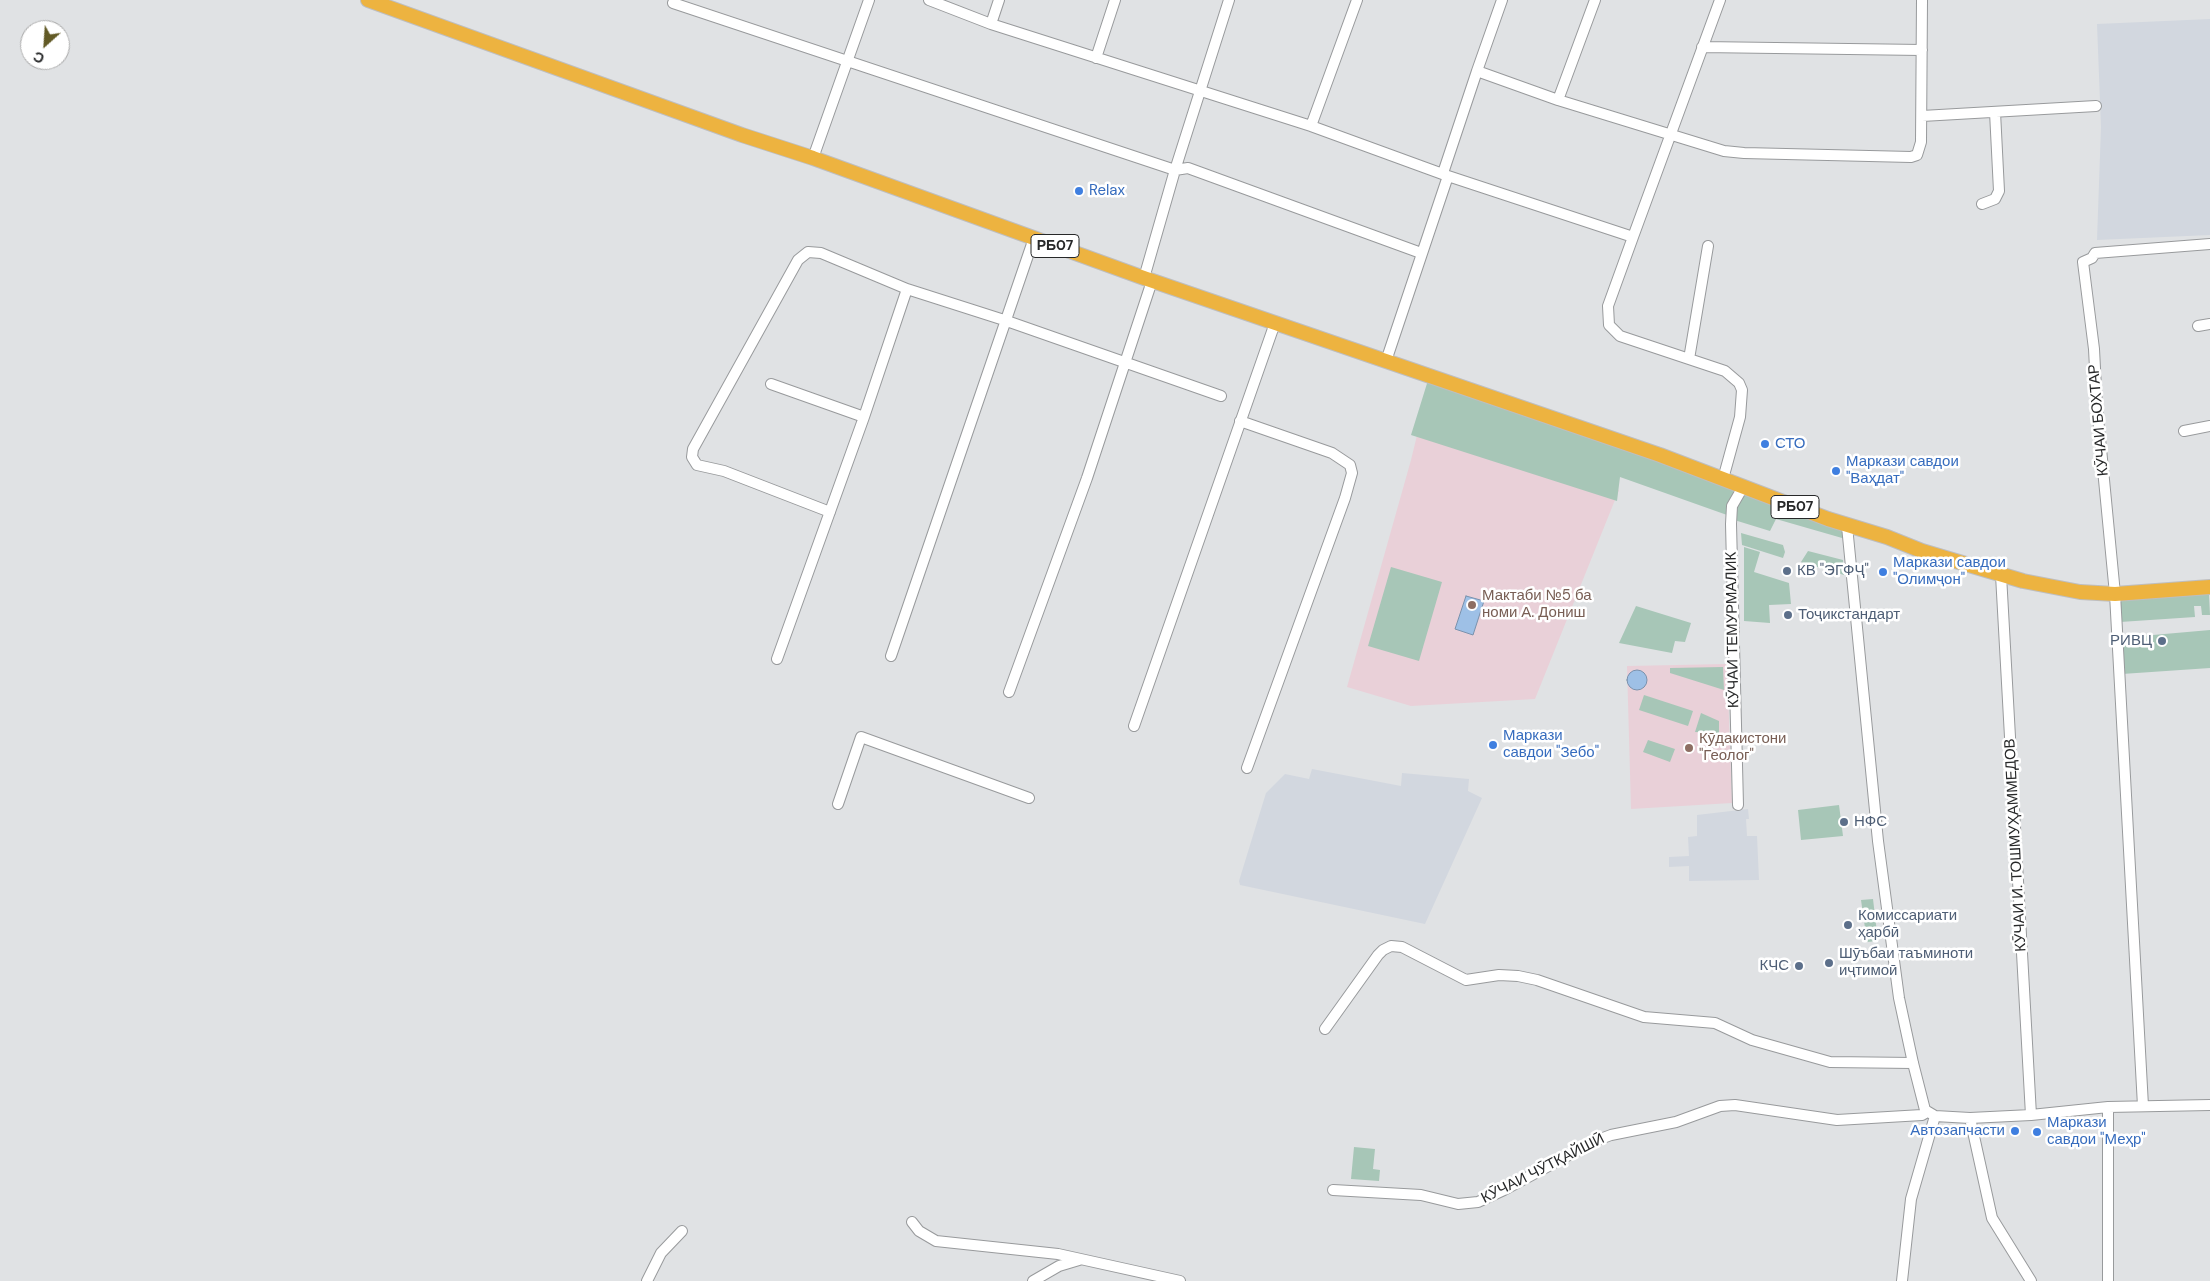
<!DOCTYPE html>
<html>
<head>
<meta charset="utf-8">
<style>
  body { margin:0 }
  #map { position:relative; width:2210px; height:1281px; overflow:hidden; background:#e0e2e4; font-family:"DM Sans",sans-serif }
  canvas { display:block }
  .north { position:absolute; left:20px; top:20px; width:50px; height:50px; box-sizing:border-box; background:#fff; border:1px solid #a9a9a9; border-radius:50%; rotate:206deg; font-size:14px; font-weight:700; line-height:20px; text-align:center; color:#272829 }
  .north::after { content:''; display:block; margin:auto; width:18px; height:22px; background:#625a26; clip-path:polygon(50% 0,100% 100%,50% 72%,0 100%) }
</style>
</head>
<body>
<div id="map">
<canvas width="2210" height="1281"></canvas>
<div class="north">С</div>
</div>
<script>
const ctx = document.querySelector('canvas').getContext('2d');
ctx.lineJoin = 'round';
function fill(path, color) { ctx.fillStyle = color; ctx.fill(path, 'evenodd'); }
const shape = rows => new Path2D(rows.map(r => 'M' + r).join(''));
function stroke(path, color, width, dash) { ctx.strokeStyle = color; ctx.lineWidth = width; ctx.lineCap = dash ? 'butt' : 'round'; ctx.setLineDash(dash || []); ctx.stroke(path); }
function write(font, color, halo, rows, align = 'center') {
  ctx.font = font + ' "DM Sans",sans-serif'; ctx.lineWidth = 5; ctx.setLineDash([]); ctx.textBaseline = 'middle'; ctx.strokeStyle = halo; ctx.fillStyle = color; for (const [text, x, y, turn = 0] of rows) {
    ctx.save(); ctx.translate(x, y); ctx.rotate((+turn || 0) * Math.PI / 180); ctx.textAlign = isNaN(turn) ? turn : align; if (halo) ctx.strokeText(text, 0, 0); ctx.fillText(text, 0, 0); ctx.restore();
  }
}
const built = shape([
  [2210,19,2210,235,2097,240,2101,127,2097,24],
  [1312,769,1401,786,1402,773,1469,779,1468,791,1482,798,1425,924,1240,885,1239,881,1266,793,1285,774,1309,779],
  [1748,809,1749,819,1746,819,1747,836,1757,836,1759,880,1689,881,1689,866,1669,867,1669,857,1689,856,1688,837,1697,836,1697,815]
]);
const education = shape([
  [1420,423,1619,490,1535,699,1411,706,1347,687,1411,460],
  [1727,664,1732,803,1631,809,1627,666]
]);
const green = shape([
  [1429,377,1739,488,1727,515,1620,477,1617,501,1411,435],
  [1743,487,1847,526,1849,540,1776,519,1770,531,1731,519],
  [1741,533,1783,545,1785,552,1783,558,1742,545],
  [1744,547,1760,552,1754,572,1789,583,1791,604,1769,605,1770,623,1744,621],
  [1808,551,1843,560,1844,575,1801,562],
  [1391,567,1442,582,1419,661,1368,646],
  [2209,594,2210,615,2202,615,2201,606,2194,606,2195,617,2120,622,2118,600],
  [1636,606,1691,623,1685,642,1675,641,1672,653,1619,643],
  [2210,630,2210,668,2122,674,2119,638],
  [1723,667,1724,690,1670,673,1670,668],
  [1644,695,1693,711,1688,726,1639,710],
  [1701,713,1719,721,1719,741,1711,741,1711,733,1695,732],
  [1648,740,1675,749,1670,762,1643,752],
  [1839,805,1843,836,1801,840,1798,810],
  [1873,899,1878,941,1867,942,1861,900],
  [1354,1147,1375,1149,1373,1169,1380,1170,1379,1181,1351,1179]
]);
const water = shape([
  [1466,596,1484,601,1473,635,1455,629,1466,596],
  '1627 680a10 10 0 1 1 20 0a10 10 0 1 1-20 0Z'
]);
const minor = shape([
  [929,0,991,24,1311,126,1448,176,1633,237,1608,306,1609,325,1620,336,1725,371,1739,383,1742,390,1740,417,1723,479],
  [673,3,1175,170,1188,168,1421,253],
  [991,24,999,0],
  [1702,47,1922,50],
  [1096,58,1115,0],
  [1477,71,1502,0],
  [1558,100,1595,0],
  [1922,116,2096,106],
  [1311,126,1357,0],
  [813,158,869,0],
  [1443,173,1477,71,1558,100,1724,151,1744,153,1911,157,1917,155,1921,142,1922,0],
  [1982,204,1995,199,1999,191,1995,112],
  [1633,237,1720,0],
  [1144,278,1175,170,1229,0],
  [2198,326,2210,324],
  [1689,359,1708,246],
  [1386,361,1448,176],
  [771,384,864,417],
  [1240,421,1332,453,1350,465,1352,473,1345,498,1247,768],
  [2184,431,2210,426],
  [830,512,724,471,697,465,692,457,693,449,798,260,808,252,821,253,907,289,1004,320,1221,396],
  [1847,526,1878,841,1899,998,1913,1063,1925,1110,1935,1116,1970,1118,2031,1115,2108,1107,2210,1105],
  [2001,575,2031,1115],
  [891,656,1034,238],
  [777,659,864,417,907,289],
  [1009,692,1087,478,1152,281],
  [1134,726,1275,323],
  [838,804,861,737,1029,798],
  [1738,805,1731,524,1732,506,1743,487],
  [1325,1029,1378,955,1383,950,1391,946,1402,947,1466,980,1499,975,1518,976,1537,980,1644,1017,1715,1023,1752,1040,1830,1062,1913,1063],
  [2143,1106,2115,594,2097,407,2094,349,2083,262,2092,258,2095,253,2210,244],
  [1970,1118,1992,1218,2031,1281],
  [1333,1190,1421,1195,1458,1204,1478,1202,1504,1190,1595,1141,1611,1135,1676,1122,1720,1106,1735,1105,1837,1120,1922,1115,1927,1112],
  [912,1222,919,1231,936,1241,1058,1254,1180,1281],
  [647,1281,661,1253,682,1231],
  [1033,1281,1059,1266,1079,1260],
  [1902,1281,1911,1199,1935,1116],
  [2108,1281,2108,1107]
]);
const highway = shape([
  [368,0,742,135,813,158,1144,278,1660,455,1828,519,1887,537,1922,551,2023,581,2080,592,2115,594,2210,587]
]);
const markers = [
  [1079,191,5,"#3f7fe0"],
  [1765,444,5,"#3f7fe0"],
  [1836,471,5,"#3f7fe0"],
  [1787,571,5,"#5c6f8a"],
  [1883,572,5,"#3f7fe0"],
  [1472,605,5,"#8d6e63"],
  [1788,615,5,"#5c6f8a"],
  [2162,641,5,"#5c6f8a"],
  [1493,745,5,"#3f7fe0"],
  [1689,748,5,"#8d6e63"],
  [1844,822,5,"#5c6f8a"],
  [1848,925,5,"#5c6f8a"],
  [1829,963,5,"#5c6f8a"],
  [1799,966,5,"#5c6f8a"],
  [2015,1131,5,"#3f7fe0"],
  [2037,1132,5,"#3f7fe0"]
];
const shields = [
  [1055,246,48],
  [1795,507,48]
];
const shieldNames = [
  ["РБ07",1055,246],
  ["РБ07",1795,507]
];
const shopNames = [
  ["Relax",1089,191],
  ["СТО",1775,444],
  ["Маркази савдои",1846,462],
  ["\"Ваҳдат\"",1846,479],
  ["Маркази савдои",1893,563],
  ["\"Олимҷон\"",1893,580],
  ["Маркази",1503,736],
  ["савдои \"Зебо\"",1503,753],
  ["Маркази",2047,1123],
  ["савдои \"Меҳр\"",2047,1140],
  ["Автозапчасти",2005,1131,"right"]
];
const streetNames = [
  ["КӮЧАИ БОХТАР",2099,420,-95],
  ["КӮЧАИ ТЕМУРМАЛИК",1733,630,-91],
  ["КӮЧАИ И. ТОШМУҲАММЕДОВ",2016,845,-93],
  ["КӮЧАИ ЧӮТҚАЙШӢ",1543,1169,-27]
];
const serviceNames = [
  ["КВ \"ЭГФҶ\"",1797,571],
  ["Тоҷикстандарт",1798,615],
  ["РИВЦ",2152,641,"right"],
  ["НФС",1854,822],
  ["Комиссариати",1858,916],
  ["ҳарбӣ",1858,933],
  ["Шӯъбаи таъминоти",1839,954],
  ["иҷтимоӣ",1839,971],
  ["КЧС",1789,966,"right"]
];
const educationNames = [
  ["Мактаби №5 ба",1482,596],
  ["номи А. Дониш",1482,613],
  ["Кӯдакистони",1699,739],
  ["\"Геолог\"",1699,756]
];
fill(built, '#d2d7df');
fill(education, '#e9d0d8');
fill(green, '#a7c6b7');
fill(water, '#9ec0e6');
stroke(water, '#7a92ad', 1);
stroke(minor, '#989a9c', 12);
stroke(highway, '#bebebf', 16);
stroke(minor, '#fff', 10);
stroke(highway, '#edb340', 14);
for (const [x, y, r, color] of markers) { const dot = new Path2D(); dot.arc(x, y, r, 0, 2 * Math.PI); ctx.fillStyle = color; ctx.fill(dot); stroke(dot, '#fff', 2); }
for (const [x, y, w] of shields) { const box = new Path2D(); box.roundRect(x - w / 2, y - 11.5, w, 23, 4); ctx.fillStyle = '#fff'; ctx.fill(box); stroke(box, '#272829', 1); }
write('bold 14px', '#272829', null, shieldNames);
write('15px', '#366cbe', '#fff', shopNames, 'left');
write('15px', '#272829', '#fff', streetNames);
write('15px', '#4e5e75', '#fff', serviceNames, 'left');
write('15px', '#785e54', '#fff', educationNames, 'left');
</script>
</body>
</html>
